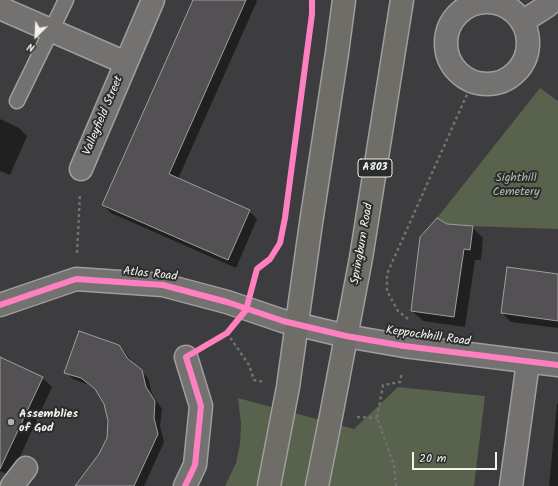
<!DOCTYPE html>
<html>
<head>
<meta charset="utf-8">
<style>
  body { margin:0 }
  #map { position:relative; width:558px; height:486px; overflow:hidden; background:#3d3c3e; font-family:Kalam,sans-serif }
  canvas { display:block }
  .north { position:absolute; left:16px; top:16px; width:40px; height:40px; -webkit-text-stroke:3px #2a2d2e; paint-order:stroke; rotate:204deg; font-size:11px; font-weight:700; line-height:16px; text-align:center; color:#f4f1e8 }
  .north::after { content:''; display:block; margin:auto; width:14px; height:18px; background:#f4f1e8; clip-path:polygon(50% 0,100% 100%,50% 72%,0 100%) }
  .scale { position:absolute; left:412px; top:452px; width:85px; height:18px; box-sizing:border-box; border:2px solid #f4f1e8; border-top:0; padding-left:5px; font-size:12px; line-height:14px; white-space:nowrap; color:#f4f1e8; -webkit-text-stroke:3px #2a2d2e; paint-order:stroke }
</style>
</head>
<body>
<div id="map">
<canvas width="558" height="486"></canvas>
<div class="north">N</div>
<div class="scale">20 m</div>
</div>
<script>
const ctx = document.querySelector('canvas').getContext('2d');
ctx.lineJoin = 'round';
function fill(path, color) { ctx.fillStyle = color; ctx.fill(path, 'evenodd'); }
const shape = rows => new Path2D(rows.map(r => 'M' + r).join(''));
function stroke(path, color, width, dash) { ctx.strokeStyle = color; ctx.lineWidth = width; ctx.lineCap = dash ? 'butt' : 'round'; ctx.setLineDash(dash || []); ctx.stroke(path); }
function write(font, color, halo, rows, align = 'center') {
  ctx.font = font + ' Kalam,sans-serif'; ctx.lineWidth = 4; ctx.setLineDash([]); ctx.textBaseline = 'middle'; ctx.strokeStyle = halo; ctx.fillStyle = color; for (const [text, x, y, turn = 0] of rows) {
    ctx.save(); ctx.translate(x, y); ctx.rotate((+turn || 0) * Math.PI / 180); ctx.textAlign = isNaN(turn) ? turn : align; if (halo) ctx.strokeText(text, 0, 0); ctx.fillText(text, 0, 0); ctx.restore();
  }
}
const green = shape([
  [540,88,558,101,558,229,467,226,447,224,437,218],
  [398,387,485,396,474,486,225,486,236,463,240,444,241,424,238,398,354,429]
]);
const shadow = shape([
  [194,0,256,0,257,1,178,179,249,211,257,219,236,268,111,213,103,205],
  [0,119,19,128,27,136,10,175,0,171],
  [447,225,472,227,483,238,481,260,475,260,465,327,423,321,412,311],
  [558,275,558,328,511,322,502,313],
  [119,346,126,353,133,364,148,378,152,394,162,409,160,426,164,442,144,486,76,486,100,455,108,439,109,421,105,404,98,392,89,385,73,379,66,372],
  [0,362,42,378,52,387,11,476,0,471],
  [557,404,558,404,558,486,549,486]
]);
const building = shape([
  [193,0,246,0,169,174,250,210,228,260,102,205,193,0],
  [437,218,447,224,473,226,470,250,464,249,454,317,411,311,420,237,437,218],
  [507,267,558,274,558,321,501,313,507,267],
  [79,331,119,345,128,359,142,370,146,387,155,401,154,418,158,434,134,486,75,486,99,454,107,438,108,421,104,404,95,389,81,378,64,373,79,331],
  [0,357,43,377,0,469,0,357]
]);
const path = shape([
  [77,253,80,194],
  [408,319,398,311,387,291,387,274,473,81],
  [227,333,249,365,254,380,264,382],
  [357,417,377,418],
  [396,486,394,465,377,418,383,385,400,382,402,372]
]);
const service = shape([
  [17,101,66,0]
]);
const minor = shape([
  '446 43a41 41 0 1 1 82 0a41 41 0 1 1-82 0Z',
  [0,8,126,63],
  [522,22,547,6,554,0],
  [81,169,153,0],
  [12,486,26,468],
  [185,486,195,465,201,406,186,357],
  [511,486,528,362]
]);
const tertiary = shape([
  [0,305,76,279,163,285,227,302,283,321,346,336,404,346,558,365]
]);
const primary = shape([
  [269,486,288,387,311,223,337,53,344,0],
  [317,486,331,416,361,258,402,0]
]);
const cycleway = shape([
  [0,305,76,279,163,285,227,302,283,321,346,336,404,346,558,365],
  [185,486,195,465,201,406,186,357,227,333,246,310,257,269,270,259,280,243,285,218,312,14,312,0]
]);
const markers = [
  [11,422,4,"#b4b2ac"]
];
const shields = [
  [375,168,34]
];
const shieldNames = [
  ["A803",375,168]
];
const streetNames = [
  ["Valleyfield Street",104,116,-67],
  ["Springburn Road",363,244,-80],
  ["Atlas Road",150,275,6],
  ["Keppochhill Road",428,337,8]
];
const parkNames = [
  ["Sighthill",516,179],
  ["Cemetery",516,193]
];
const poiNames = [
  ["Assemblies",19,415],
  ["of God",19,429]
];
fill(green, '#58624d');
fill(shadow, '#0007');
fill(building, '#545154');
stroke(building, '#9f9e9e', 1);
stroke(service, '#9f9e9e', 17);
stroke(minor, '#9f9e9e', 25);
stroke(tertiary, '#9f9e9e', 25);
stroke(primary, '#9f9e9e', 25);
stroke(path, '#717170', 2.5, [3, 3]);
stroke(service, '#737270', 14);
stroke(minor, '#737270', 22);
stroke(tertiary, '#737270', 22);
stroke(primary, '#6e6d68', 22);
stroke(cycleway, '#ff80c0', 6);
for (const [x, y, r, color] of markers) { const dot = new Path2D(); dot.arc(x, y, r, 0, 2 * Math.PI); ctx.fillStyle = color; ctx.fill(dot); stroke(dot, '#2a2d2e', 1.5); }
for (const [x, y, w] of shields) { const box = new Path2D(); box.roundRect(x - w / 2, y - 9, w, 18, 3); ctx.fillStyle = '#2a2d2e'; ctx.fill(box); stroke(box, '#f4f1e8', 1); }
write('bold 11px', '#f4f1e8', null, shieldNames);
write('12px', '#f4f1e8', '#2a2d2e', streetNames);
write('12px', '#b7baab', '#2a2d2e', parkNames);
write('bold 12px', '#f4f1e8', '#2a2d2e', poiNames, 'left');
</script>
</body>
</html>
